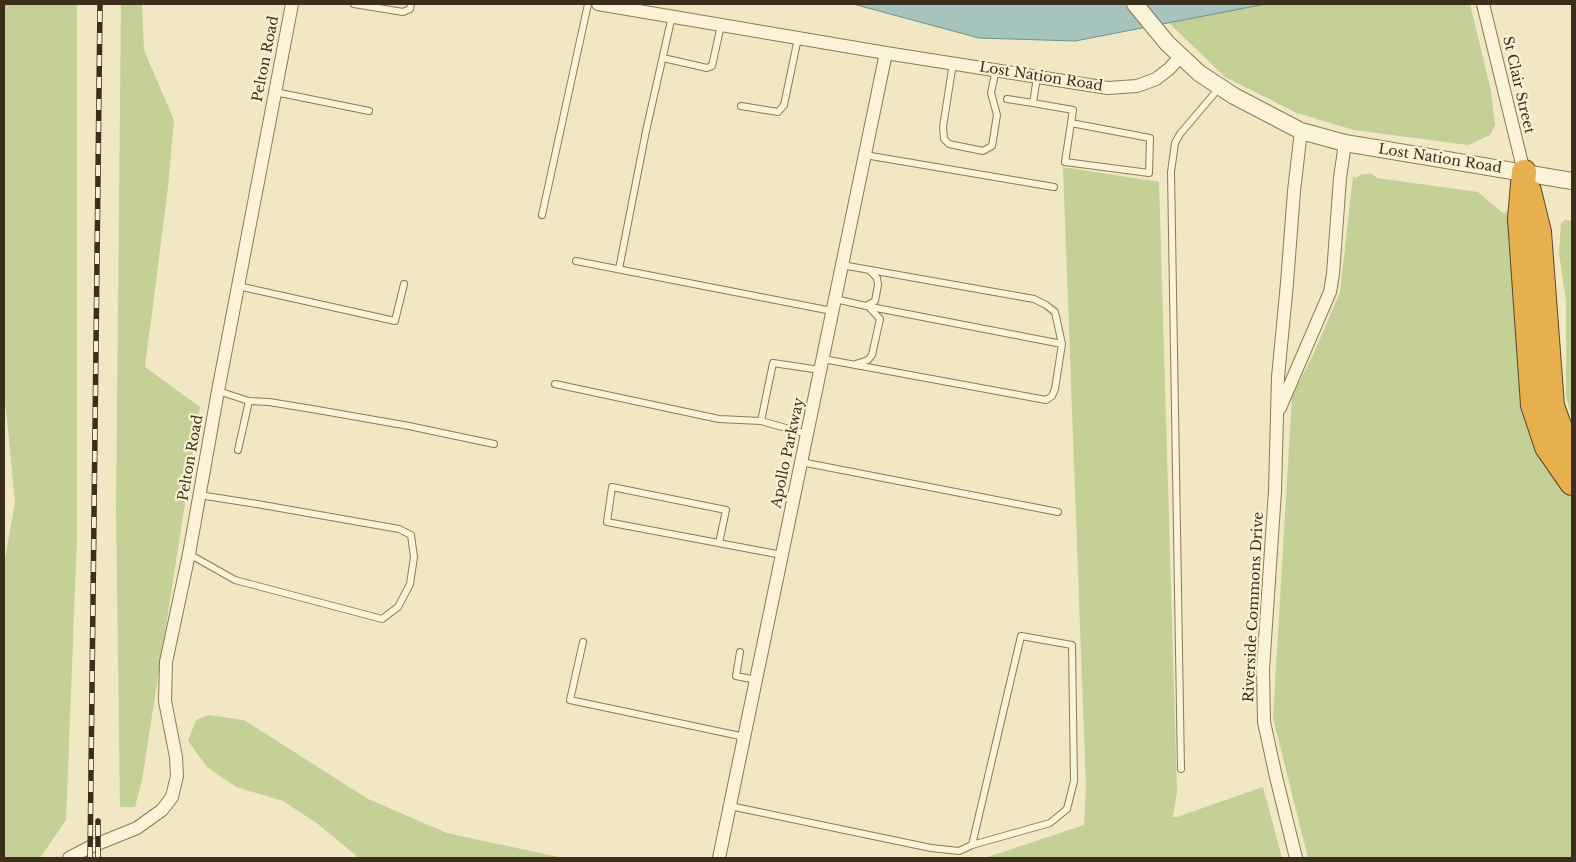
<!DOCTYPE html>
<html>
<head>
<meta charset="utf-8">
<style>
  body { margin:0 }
  #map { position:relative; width:1576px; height:862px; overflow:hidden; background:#f1e7c2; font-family:"Libre Baskerville",serif }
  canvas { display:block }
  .frame { position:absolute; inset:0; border:5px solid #3b2e1d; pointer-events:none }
</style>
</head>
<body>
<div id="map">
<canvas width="1576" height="862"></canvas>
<div class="frame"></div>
</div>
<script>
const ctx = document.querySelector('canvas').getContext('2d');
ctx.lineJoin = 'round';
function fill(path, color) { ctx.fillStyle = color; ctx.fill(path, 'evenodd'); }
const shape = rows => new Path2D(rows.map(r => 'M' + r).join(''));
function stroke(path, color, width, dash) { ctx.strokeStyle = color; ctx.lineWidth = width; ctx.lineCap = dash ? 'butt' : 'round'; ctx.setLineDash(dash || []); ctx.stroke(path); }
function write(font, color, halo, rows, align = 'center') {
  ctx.font = font + ' "Libre Baskerville",serif'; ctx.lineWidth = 4.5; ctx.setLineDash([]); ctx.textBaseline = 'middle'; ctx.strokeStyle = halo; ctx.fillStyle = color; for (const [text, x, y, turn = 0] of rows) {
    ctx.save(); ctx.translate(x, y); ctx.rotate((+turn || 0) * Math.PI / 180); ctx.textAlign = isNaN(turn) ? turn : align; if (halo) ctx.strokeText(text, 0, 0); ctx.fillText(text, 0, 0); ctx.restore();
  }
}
const green = shape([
  [4,4,77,4,77,536,66,820,40,858,4,858,4,564,15,502,4,390],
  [121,4,142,4,144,50,174,120,168,187,145,367,200,407,142,780,135,807,120,807,116,508],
  [1266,4,1470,4,1491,91,1495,125,1490,135,1468,145,1354,130,1297,113,1225,77,1169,23],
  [1063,167,1159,182,1177,792,1173,817,1177,817,1263,787,1282,858,985,858,1084,825,1086,788],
  [1362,174,1372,174,1377,178,1478,192,1504,214,1508,210,1562,487,1572,496,1572,858,1308,858,1273,718,1292,396,1313,355,1340,292,1353,176,1356,178],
  [1565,220,1572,221,1572,419,1566,396,1566,301,1559,253,1561,223],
  [209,715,244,720,368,799,447,833,563,858,359,858,318,824,283,801,236,787,207,767,188,741,196,720]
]);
const water = shape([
  [853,4,1266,4,1075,41,979,38,853,4]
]);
const service = shape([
  [354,4,403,12,410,9,411,4],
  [663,58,707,68,712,66,721,25],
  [953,63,943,127,944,139,949,144,983,151,992,146,997,115,991,93,996,69],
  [1037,77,1033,103,1073,110,1065,162,1149,173,1150,138,1071,123],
  [275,92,369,111],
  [1007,99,1033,103],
  [741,106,778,112,784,105,798,38],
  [865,155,1054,187],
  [542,215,588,4],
  [576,261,832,311],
  [619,269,646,131,672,16],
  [238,286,395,321,404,284],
  [835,299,866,306,875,301,878,285,877,278,869,270],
  [866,306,1062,344],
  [823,359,1046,400,1052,396,1055,389,1062,344,1055,312,1046,305,1034,299,842,265],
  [856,364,868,360,872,355,880,319,869,307],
  [555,384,719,419,761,421],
  [218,391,249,401,238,450],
  [249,401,269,402,312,409,409,426,494,444],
  [807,434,761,421,773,363,820,370],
  [801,462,1058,512],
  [719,543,726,510,612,487,607,522,782,555],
  [189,554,235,580,382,619,398,607,410,584,414,557,411,535,399,529,257,504,199,495],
  [583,642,570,700,745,737],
  [740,652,736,676,756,680],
  [1181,769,1171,172,1175,143,1180,134,1219,88],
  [730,806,931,848,959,851,972,845,1021,636,1072,645,1074,781,1067,809,1050,823,972,845]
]);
const minor = shape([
  [598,4,886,53,1108,88,1137,86,1156,79,1169,69,1180,57],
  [1483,4,1524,172],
  [1280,408,1330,292,1333,274,1340,178,1345,143],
  [69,858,90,847,137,828,162,810,172,797,177,776,176,757,165,701,166,662,189,554,218,391,292,4],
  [719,858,886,53],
  [1296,858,1276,777,1264,722,1263,669,1275,491,1278,377,1287,283,1294,191,1301,131]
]);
const tertiary = shape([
  [1135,4,1167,43,1199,73,1234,96,1301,131,1345,143,1572,181]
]);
const motorway = shape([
  [1524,172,1520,219,1533,405,1547,447,1572,483],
  [1529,191,1539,232,1552,406,1572,461]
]);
const rail = shape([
  [90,858,100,4],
  [98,858,98,821]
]);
const streetNames = [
  ["Pelton Road",266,59,-79],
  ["Lost Nation Road",1041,77,9],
  ["St Clair Street",1518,85,77],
  ["Lost Nation Road",1440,159,9],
  ["Apollo Parkway",788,453,-78],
  ["Pelton Road",191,458,-80],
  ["Riverside Commons Drive",1254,607,-87]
];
fill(green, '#c4d095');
fill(water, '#a5c4bd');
stroke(water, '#6b938c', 1);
stroke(service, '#8d7958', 8);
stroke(minor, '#8d7958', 14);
stroke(tertiary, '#8d7958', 18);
stroke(motorway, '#5a462c', 26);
stroke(service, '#fbf3d7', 6);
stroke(minor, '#fbf3d7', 12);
stroke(tertiary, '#fbf3d7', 16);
stroke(motorway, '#e6b04e', 24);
stroke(rail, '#3b2e1d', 5.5);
stroke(rail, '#f8f0d3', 4, [11]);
write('14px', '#3b2e1d', '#f8f0d3', streetNames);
</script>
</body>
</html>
